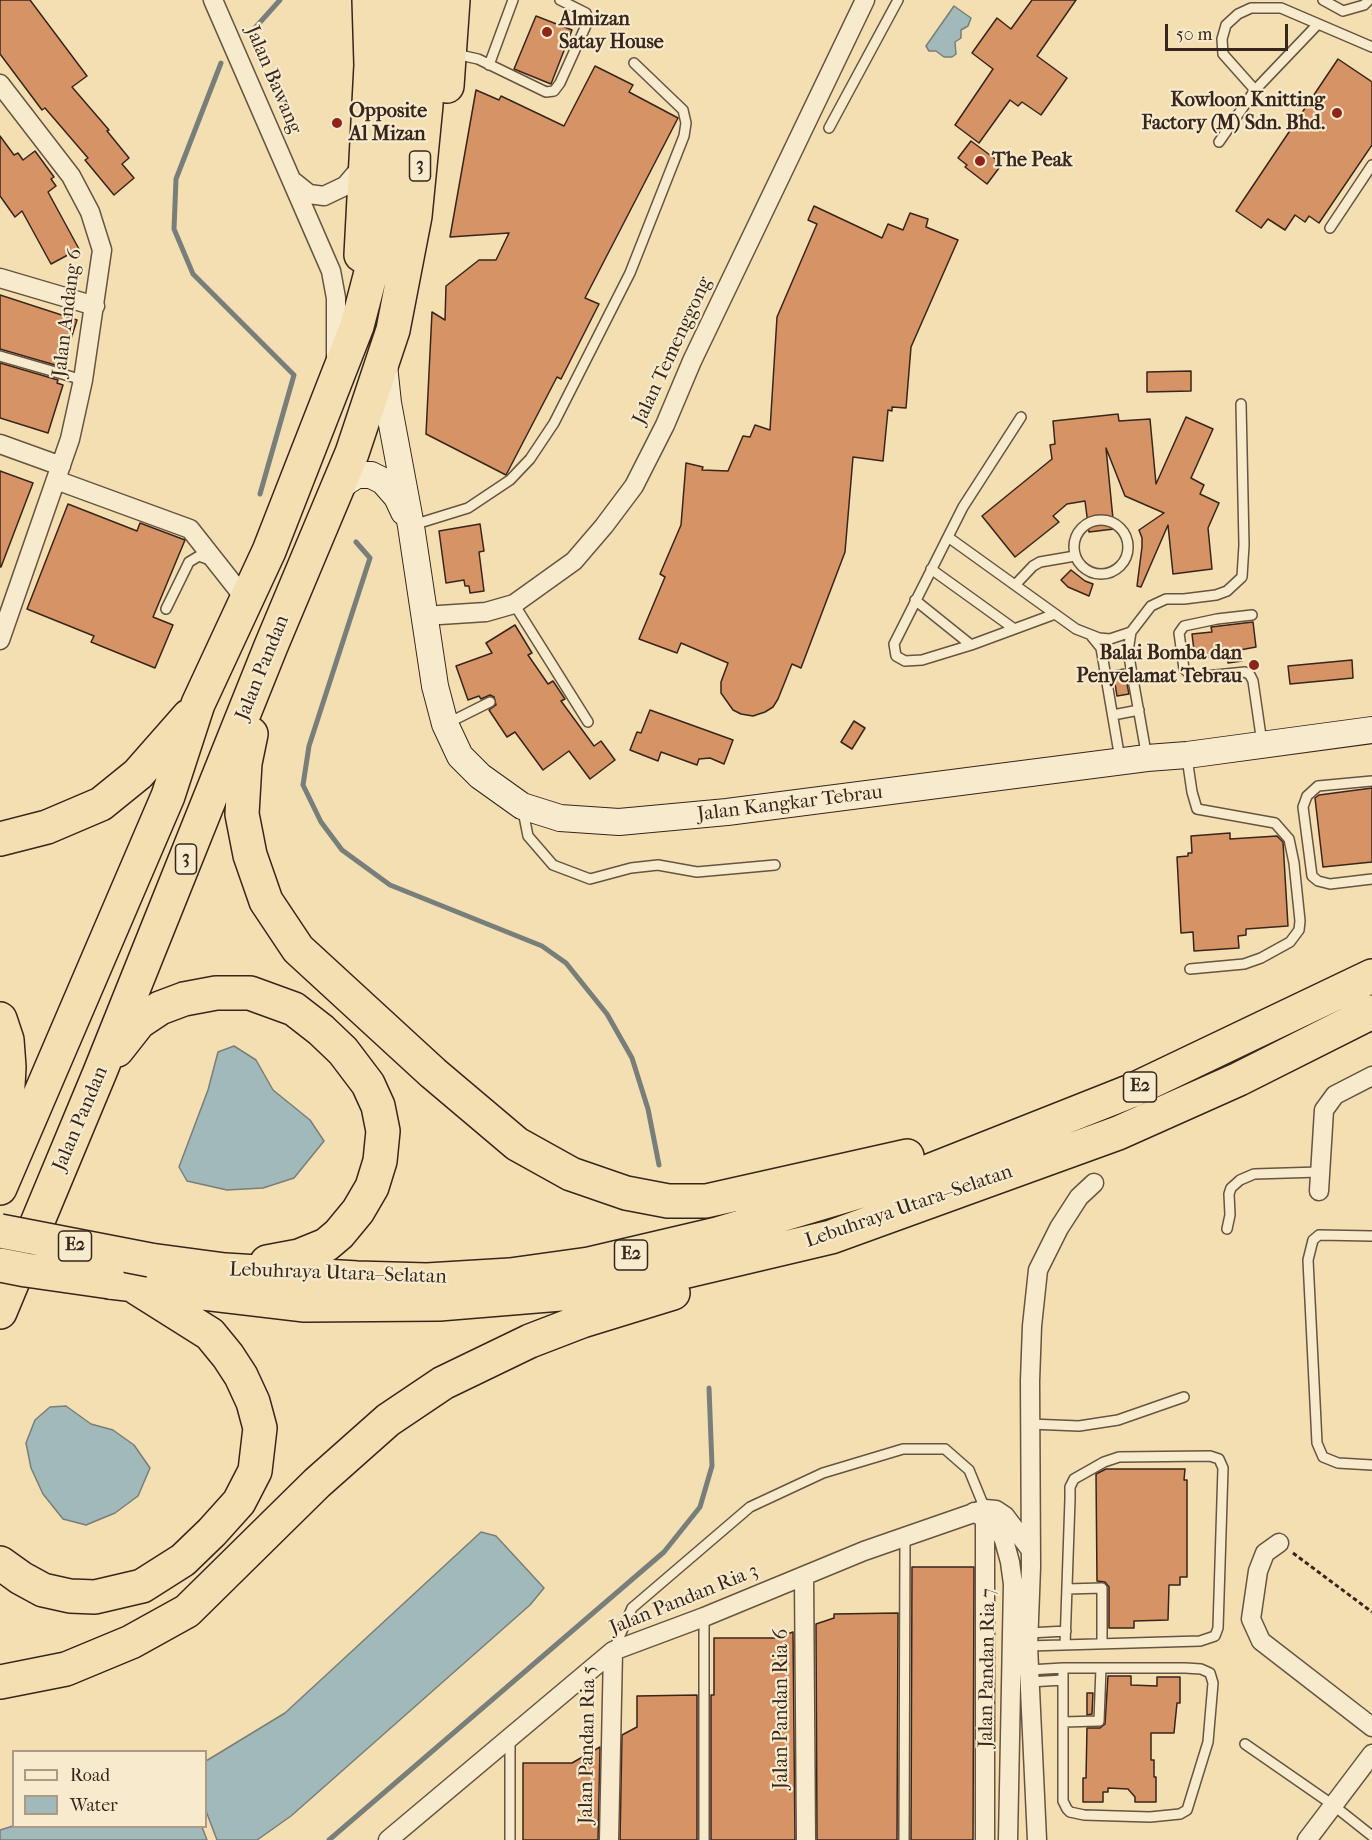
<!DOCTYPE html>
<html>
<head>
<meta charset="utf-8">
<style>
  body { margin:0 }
  #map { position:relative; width:1372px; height:1840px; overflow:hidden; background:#f3dfb2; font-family:"IM FELL French Canon",serif }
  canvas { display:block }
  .legend { position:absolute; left:12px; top:1750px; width:195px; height:78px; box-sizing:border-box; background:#f7eacd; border:2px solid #ab9b86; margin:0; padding:8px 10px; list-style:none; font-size:18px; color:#38251b }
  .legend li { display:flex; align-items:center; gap:12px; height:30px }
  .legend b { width:30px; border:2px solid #ab9b86 }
  .scale { position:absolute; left:1165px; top:24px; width:123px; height:27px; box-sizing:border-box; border:3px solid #38251b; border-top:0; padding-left:8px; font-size:18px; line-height:21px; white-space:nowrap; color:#38251b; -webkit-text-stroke:4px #f7eacd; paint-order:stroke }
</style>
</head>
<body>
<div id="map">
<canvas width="1372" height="1840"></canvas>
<ul class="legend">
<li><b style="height:8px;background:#f7eacd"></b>Road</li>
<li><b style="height:16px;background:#a2b9b9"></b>Water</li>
</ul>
<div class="scale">50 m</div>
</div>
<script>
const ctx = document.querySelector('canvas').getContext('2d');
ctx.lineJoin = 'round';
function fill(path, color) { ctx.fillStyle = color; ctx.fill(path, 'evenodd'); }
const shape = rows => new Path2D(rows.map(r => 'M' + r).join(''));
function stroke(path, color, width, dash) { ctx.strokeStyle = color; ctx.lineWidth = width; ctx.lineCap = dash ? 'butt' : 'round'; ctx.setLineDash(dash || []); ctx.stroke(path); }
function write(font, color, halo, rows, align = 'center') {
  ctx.font = font + ' "IM FELL French Canon",serif'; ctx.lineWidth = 4.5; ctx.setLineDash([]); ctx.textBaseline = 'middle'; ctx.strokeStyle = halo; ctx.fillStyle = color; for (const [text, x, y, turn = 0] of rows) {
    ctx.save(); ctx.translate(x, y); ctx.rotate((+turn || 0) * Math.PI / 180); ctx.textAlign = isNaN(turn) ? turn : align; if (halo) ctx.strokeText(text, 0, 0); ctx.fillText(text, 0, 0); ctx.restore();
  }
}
const water = shape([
  [954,6,971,18,968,26,961,30,961,38,955,42,956,54,952,57,944,57,936,51,929,51,926,46,954,6],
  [234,1046,256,1060,273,1090,310,1120,324,1141,294,1178,263,1188,227,1190,187,1181,179,1167,208,1090,218,1052,234,1046],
  [66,1406,91,1424,113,1430,134,1445,150,1468,138,1496,115,1513,86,1525,63,1519,43,1494,31,1468,26,1443,35,1420,50,1407,66,1406],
  [481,1532,496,1536,544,1588,530,1605,291,1816,257,1840,217,1840,206,1811,206,1761,285,1713,481,1532],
  [13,1826,202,1827,207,1840,0,1840,0,1830,13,1826]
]);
const stream = shape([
  [254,29,280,0],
  [221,63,176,179,174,229,193,274,294,375,260,494],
  [356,542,370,558,309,746,303,785,321,822,342,850,390,885,542,946,566,963,607,1014,632,1058,648,1109,659,1165],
  [329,1840,664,1552,700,1507,712,1466,709,1388]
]);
const building = shape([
  [0,0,30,0,87,76,72,87,109,130,107,131,129,158,122,164,134,178,114,195,85,160,88,158,45,108,42,110,0,54,0,0],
  [1032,0,1076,0,1037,56,1067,78,1041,115,1022,102,1018,106,1010,100,979,143,955,125,993,69,972,53,997,18,1011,29,1032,0],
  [536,16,572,30,551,84,514,69,536,16],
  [1338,59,1372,82,1372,145,1319,223,1309,216,1305,222,1295,215,1285,230,1268,219,1261,228,1236,211,1338,59],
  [595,66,633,85,629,92,678,118,585,298,599,304,561,379,557,377,506,475,426,434,432,312,445,320,446,286,479,260,496,260,509,233,450,237,476,90,499,100,501,96,564,126,595,66],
  [0,136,14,155,18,153,23,160,35,151,54,177,51,179,56,186,48,192,79,249,51,264,22,211,15,217,0,196,0,136],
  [971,141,1002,164,987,184,965,167,967,165,958,158,971,141],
  [814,206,882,238,888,224,903,230,910,213,928,219,926,227,958,240,911,347,906,408,892,407,892,411,888,410,883,461,853,457,845,552,801,668,792,664,778,699,773,707,765,712,753,716,741,714,733,710,721,693,721,682,728,663,681,643,677,653,639,639,665,577,660,574,681,525,686,463,703,467,702,470,728,471,743,436,750,437,755,425,770,430,777,317,817,224,808,220,814,206],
  [0,295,77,320,62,367,0,349,0,295],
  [0,363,58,380,57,383,63,385,48,433,0,418,0,363],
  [1191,371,1191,391,1147,392,1147,372,1191,371],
  [1118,414,1119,421,1150,419,1156,484,1186,417,1213,429,1191,478,1204,485,1200,494,1219,503,1208,528,1212,569,1173,574,1168,525,1141,587,1137,586,1142,547,1142,538,1139,530,1164,513,1125,496,1106,448,1114,529,1089,532,1085,501,1067,504,1053,516,1059,522,1015,557,982,516,1052,459,1050,445,1055,444,1053,421,1118,414],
  [0,471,33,483,1,567,0,567,0,471],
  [68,504,137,531,140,523,185,540,153,617,173,625,155,668,91,642,94,636,27,609,68,504],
  [480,524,484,551,479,552,484,591,470,593,469,586,465,586,464,580,446,583,439,531,480,524],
  [1071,570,1085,581,1093,584,1089,596,1068,587,1061,580,1071,570],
  [1253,622,1256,647,1240,650,1242,661,1228,663,1227,655,1195,659,1192,634,1212,632,1211,627,1253,622],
  [515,625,532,653,528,655,548,684,553,681,565,699,561,701,594,746,601,741,615,760,590,779,569,751,543,770,515,732,507,737,489,710,496,705,494,697,490,695,481,699,479,696,468,700,456,666,492,653,486,643,515,625],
  [1352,660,1353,678,1290,684,1288,666,1352,660],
  [1124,669,1129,694,1117,696,1113,671,1124,669],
  [650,710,733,740,724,764,710,758,699,759,697,765,661,752,658,761,630,750,637,732,641,733,650,710],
  [854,721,865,728,852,749,841,742,854,721],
  [1372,788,1372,862,1323,867,1315,798,1319,795,1372,788],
  [1230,833,1230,839,1277,836,1283,842,1288,926,1246,929,1246,935,1238,936,1239,948,1194,951,1193,932,1181,933,1177,857,1188,856,1188,853,1192,853,1191,836,1230,833],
  [1106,1469,1185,1469,1184,1480,1187,1480,1187,1577,1180,1577,1180,1585,1169,1585,1168,1620,1134,1621,1134,1628,1109,1628,1109,1587,1105,1582,1097,1581,1096,1474,1106,1469],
  [912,1567,974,1567,973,1840,911,1840,912,1567],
  [898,1613,897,1840,817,1840,816,1624,834,1618,834,1614,898,1613],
  [793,1632,795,1840,711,1840,711,1695,714,1695,714,1638,775,1638,793,1632],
  [1108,1676,1131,1676,1131,1685,1157,1686,1157,1677,1180,1677,1180,1703,1177,1703,1174,1733,1151,1733,1151,1760,1154,1760,1154,1777,1156,1777,1156,1802,1135,1802,1135,1797,1128,1789,1108,1788,1108,1792,1103,1792,1103,1802,1083,1802,1083,1778,1086,1778,1087,1728,1100,1728,1105,1724,1108,1676],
  [1087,1693,1093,1693,1092,1714,1087,1715,1087,1693],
  [697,1695,697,1840,620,1840,622,1735,637,1727,637,1696,697,1695],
  [600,1747,598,1840,523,1840,523,1763,572,1763,600,1747]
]);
const path = shape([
  [1293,1553,1372,1612]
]);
const lane = shape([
  [1323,0,1343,11,1364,5,1369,0],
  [455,54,478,59,546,92,554,91,560,83,588,21,586,13,560,0],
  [489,65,513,0],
  [1255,90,1223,54,1222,39,1226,25,1238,14,1251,8,1281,8,1372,47],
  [829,128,898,0],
  [1219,142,1255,90,1318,24],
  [1330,228,1372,165],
  [0,356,83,380],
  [1021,417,963,507,894,644,896,656,905,661,922,660,971,645,1055,614],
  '1074 547a27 27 0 1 1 54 0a27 27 0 1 1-54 0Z',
  [413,525,468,508,510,480,530,459,554,423,630,273,684,136,686,123,683,110,634,63],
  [948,537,1076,629,1099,638,1110,639,1131,632],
  [931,569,1013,628],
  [1015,585,1033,566,1040,562,1075,556],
  [915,600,971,645],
  [514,604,588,722],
  [166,609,189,562,199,556,210,560],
  [1252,615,1217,619,1184,626,1179,633,1184,669,1191,675,1196,677,1245,672,1250,675,1253,681,1262,743],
  [1092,637,1101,648,1120,759],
  [1113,715,1139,710],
  [448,723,490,702],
  [1147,758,1128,651,1131,632,1151,606,1166,599,1184,599,1216,595,1227,591,1242,577,1244,545,1241,404],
  [1187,758,1192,792,1197,809,1275,823,1289,839,1294,863,1300,921,1299,930,1290,942,1261,958,1244,964,1190,969],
  [1372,781,1318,786,1307,796,1303,807,1312,876,1318,881,1330,884,1372,879],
  [523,811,528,836,553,865,590,879,631,868,658,865,697,872,775,865],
  [1227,1229,1230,1215,1229,1194,1231,1188,1240,1180,1254,1174,1319,1172],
  [1372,1236,1319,1235,1313,1240,1308,1260,1317,1443,1323,1457,1338,1463,1372,1465],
  [1030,1424,1079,1426,1118,1420,1184,1397],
  [1067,1589,1102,1588,1102,1644],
  [704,1617,704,1840],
  [1029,1633,1066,1631],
  [1028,1646,1200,1641,1215,1636,1218,1628,1223,1468,1219,1459,1210,1456,1119,1457,1104,1462,1074,1479,1070,1487,1070,1499,1065,1645],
  [614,1649,632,1608,750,1507,823,1473,903,1449,945,1449,969,1470,985,1509],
  [1029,1670,1063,1668,1185,1668,1201,1669,1210,1673,1213,1683,1208,1742,1187,1810,1180,1814,1150,1817,1084,1815,1070,1812,1067,1809,1063,1801,1063,1668],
  [1029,1682,1063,1680],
  [1063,1722,1099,1721,1101,1668],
  [1245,1744,1333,1805,1372,1836],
  [510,1840,510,1737],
  [904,1840,905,1536]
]);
const street = shape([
  [213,0,331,271,336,298,336,356],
  [0,84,71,176,90,212,102,250,83,380,70,439,0,640],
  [294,182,309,194,324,196,345,186,363,165],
  [0,278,95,306],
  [0,444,61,466],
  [56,480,190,529,246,600],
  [424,616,486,612,514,604,574,561,604,526,634,486,665,425,692,361,865,0],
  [1319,1191,1324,1110,1335,1095,1372,1076],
  [974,1512,997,1526,1004,1540,1010,1562,1013,1584,1008,1840],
  [985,1518,985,1840],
  [1279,1543,1265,1553,1258,1571,1251,1619,1261,1641,1372,1727],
  [804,1577,806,1840],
  [388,1840,613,1651,704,1617,864,1551,985,1509,996,1510,1005,1516,1030,1549],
  [609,1840,613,1651],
  [1037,1840,1028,1646,1031,1567,1030,1381,1032,1326,1038,1270,1059,1228,1079,1197,1094,1183],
  [1307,1840,1372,1754]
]);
const secondary = shape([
  [384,365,388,403,411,526,435,686,445,724,460,756,480,776,522,806,560,818,619,822,727,812,1147,758,1187,755,1372,730],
  [338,487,357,475,371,475,383,481,397,497,404,512]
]);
const highway = shape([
  [447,86,453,0],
  [361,255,371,65,369,0],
  [251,734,245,763,242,814,250,855,266,901,298,949,433,1073,517,1144,571,1174,626,1193,668,1201,706,1201,907,1156],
  [0,839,47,827,101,804,138,774,189,716],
  [0,1019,7,1040,9,1067,4,1159],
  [117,1050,139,1022,160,1008,184,999,216,993,250,993,294,1009,321,1030,343,1051,368,1084,378,1106,383,1131,380,1161,372,1187,358,1211,339,1234,326,1245,299,1256,267,1262],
  [0,1188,168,796,198,704,269,551,357,326,387,211,399,119,399,0],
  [150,1260,225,1270,357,1278,427,1280,510,1275,589,1264,717,1234,929,1171,1131,1091,1372,976],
  [110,1282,305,1305,439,1304,585,1292,649,1280,831,1237,1118,1133,1239,1079,1372,1012],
  [0,1312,100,1072,271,646,352,453,393,330,415,216,426,105,428,0],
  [0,1563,21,1578,43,1590,70,1596,95,1597,142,1586,183,1560,212,1532,239,1502,255,1471,260,1428,253,1402,241,1376,228,1356,210,1334,137,1288],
  [0,1682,66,1669,131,1642,187,1611,317,1483,388,1420,443,1383,530,1341,582,1321,673,1293]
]);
const highwayBridge = shape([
  [0,1231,150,1260],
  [0,1265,26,1270,110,1282]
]);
const markers = [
  [547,32,6,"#8f2418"],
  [1337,113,6,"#8f2418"],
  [337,123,6,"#8f2418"],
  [980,161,6,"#8f2418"],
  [1254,665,6,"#8f2418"]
];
const shields = [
  [420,166,21],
  [186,859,21],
  [1140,1087,33],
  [75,1246,33],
  [631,1255,33]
];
const shieldNames = [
  ["3",420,166],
  ["3",186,859],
  ["E2",1140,1087],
  ["E2",75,1246],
  ["E2",631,1255]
];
const poiNames = [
  ["Almizan",559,20],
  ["Satay House",559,43],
  ["Kowloon Knitting",1325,101,"right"],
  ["Factory (M) Sdn. Bhd.",1325,124,"right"],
  ["Opposite",349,112],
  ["Al Mizan",349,135],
  ["The Peak",992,161],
  ["Balai Bomba dan",1242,654,"right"],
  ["Penyelamat Tebrau",1242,677,"right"]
];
const streetNames = [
  ["Jalan Bawang",273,80,67],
  ["Jalan Andang 6",68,313,-83],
  ["Jalan Temenggong",673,351,-65],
  ["Jalan Pandan",263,668,-68],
  ["Jalan Kangkar Tebrau",790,804,-7],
  ["Jalan Pandan",81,1119,-67],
  ["Lebuhraya Utara–Selatan",909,1207,-19],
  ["Lebuhraya Utara–Selatan",338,1274,2],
  ["Jalan Pandan Ria 3",684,1600,-22],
  ["Jalan Pandan Ria 7",988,1668,-89],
  ["Jalan Pandan Ria 6",782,1709,-90],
  ["Jalan Pandan Ria 5",588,1745,-89]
];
fill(water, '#a2b9b9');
stroke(water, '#787e7a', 1.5);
stroke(stream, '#787e7a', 5);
fill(building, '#d69366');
stroke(building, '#38251b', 1.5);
stroke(lane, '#675441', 12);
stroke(street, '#675441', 21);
stroke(secondary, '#38251b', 28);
stroke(highway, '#38251b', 36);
stroke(path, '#38251b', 3, [4.5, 3]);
stroke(lane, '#f7eacd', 9);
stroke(street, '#f7eacd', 18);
stroke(secondary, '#f7eacd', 26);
stroke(highway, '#f3dfb2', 33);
stroke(highwayBridge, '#38251b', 36, []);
stroke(highwayBridge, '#f3dfb2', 33);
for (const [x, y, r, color] of markers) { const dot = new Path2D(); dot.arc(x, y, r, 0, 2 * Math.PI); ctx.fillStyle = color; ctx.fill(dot); stroke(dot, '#f7eacd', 2); }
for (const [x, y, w] of shields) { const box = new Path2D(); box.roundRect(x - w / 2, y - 15, w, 30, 4.5); ctx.fillStyle = '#f7eacd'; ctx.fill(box); stroke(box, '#38251b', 1.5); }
write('bold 18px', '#38251b', null, shieldNames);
write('bold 20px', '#38251b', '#f7eacd', poiNames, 'left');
write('20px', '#38251b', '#f7eacd', streetNames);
</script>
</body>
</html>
